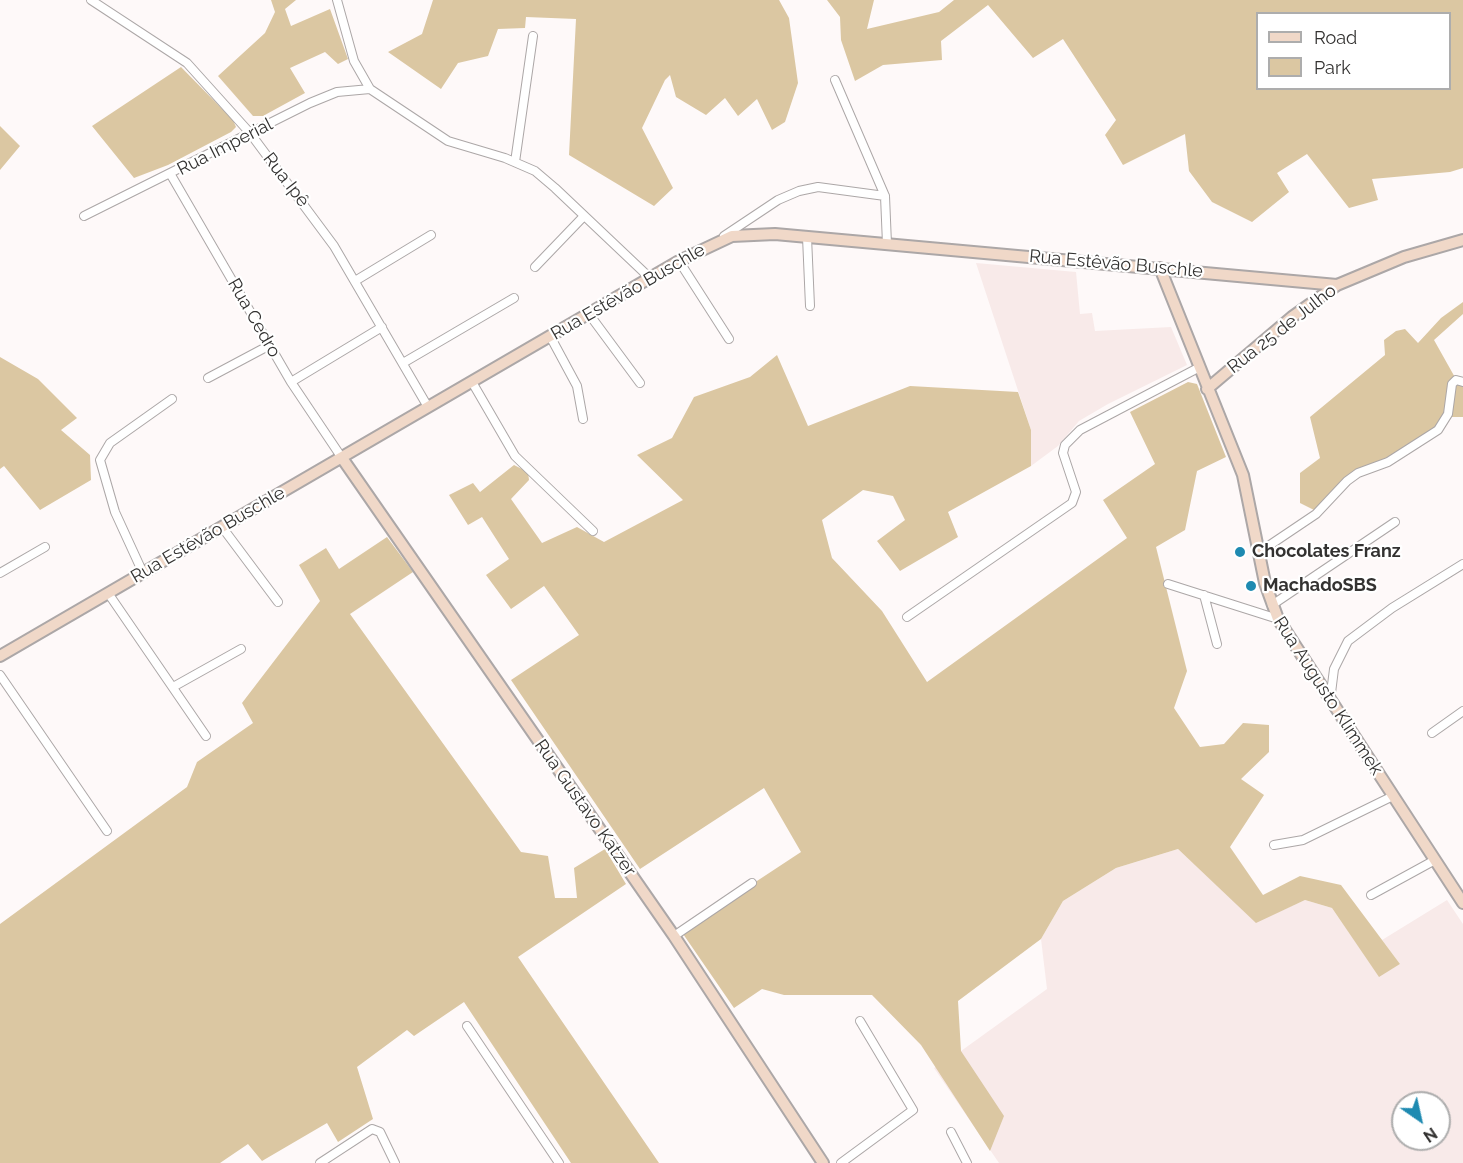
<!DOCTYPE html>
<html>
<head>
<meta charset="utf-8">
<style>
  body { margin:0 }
  #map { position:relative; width:1463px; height:1163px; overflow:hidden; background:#fef9f9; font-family:Raleway,sans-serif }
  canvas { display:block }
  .legend { position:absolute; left:1256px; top:12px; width:195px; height:78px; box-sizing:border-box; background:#fff; border:2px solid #adadad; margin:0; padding:8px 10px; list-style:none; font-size:18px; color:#333231 }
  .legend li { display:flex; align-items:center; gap:12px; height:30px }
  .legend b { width:30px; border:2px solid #adadad }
  .north { position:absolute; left:1391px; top:1091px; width:60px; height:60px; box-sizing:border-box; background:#fff; border:2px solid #adadad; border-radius:50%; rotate:146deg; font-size:16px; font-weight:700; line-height:24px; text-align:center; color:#333231 }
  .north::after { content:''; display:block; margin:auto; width:21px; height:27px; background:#1e8ab1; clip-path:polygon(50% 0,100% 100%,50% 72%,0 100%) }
</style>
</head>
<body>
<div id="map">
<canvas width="1463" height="1163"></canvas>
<ul class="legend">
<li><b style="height:8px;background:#f0d8c8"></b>Road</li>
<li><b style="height:16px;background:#dbc7a2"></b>Park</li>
</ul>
<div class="north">N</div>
</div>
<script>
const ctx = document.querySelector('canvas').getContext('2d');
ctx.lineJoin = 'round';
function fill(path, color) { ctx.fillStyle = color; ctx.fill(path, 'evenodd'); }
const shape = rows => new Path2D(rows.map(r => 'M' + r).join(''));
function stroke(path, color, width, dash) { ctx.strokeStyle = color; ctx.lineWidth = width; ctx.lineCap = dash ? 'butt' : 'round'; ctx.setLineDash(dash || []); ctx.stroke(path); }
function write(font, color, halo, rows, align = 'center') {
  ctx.font = font + ' Raleway,sans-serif'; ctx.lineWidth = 4.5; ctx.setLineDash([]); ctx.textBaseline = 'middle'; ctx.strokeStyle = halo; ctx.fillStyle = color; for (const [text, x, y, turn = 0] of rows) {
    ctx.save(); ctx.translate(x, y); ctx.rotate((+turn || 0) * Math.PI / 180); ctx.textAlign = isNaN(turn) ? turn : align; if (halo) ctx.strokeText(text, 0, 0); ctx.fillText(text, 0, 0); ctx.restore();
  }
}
const built = shape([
  [976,263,1076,272,1080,314,1092,313,1095,331,1171,327,1187,365,1108,404,1079,421,1058,446,1031,466,1031,430],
  [1178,849,1256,922,1305,900,1332,908,1379,976,1400,964,1382,940,1447,900,1463,924,1463,1163,999,1163,934,1068,961,1051,1047,989,1041,939,1063,901,1116,868],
  [1403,1103,1439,1103,1439,1139,1403,1139]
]);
const green = shape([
  [271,0,296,0,285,9,291,26,330,9,348,59,338,64,325,52,290,68,305,93,263,116,253,116,218,76,265,33,275,12],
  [433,0,779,0,789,18,798,83,785,122,772,130,757,99,738,116,725,98,706,115,676,97,670,75,665,80,642,128,673,188,654,206,569,155,576,19,526,17,525,28,498,29,488,56,458,63,441,89,388,52,422,34],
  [827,0,874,0,867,29,939,12,954,0,1463,0,1463,168,1450,172,1372,179,1378,200,1349,208,1307,154,1277,173,1289,192,1252,222,1212,202,1189,171,1185,134,1123,165,1105,135,1116,120,1063,39,1033,58,988,5,941,41,942,60,883,65,855,81,841,40,840,17],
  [1258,14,1450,14,1450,88,1258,88],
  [181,67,233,120,236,127,231,132,168,165,134,178,92,126],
  [0,126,20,146,0,170],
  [1463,302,1463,314,1434,340,1457,381,1463,384,1463,417,1445,417,1441,424,1387,460,1357,471,1316,511,1300,503,1300,473,1320,458,1310,417,1385,355,1384,340,1396,331,1405,329,1418,343,1441,318],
  [777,355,808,426,910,386,1018,392,1031,430,1031,466,948,512,958,537,900,571,877,541,905,520,893,496,863,490,822,520,832,558,882,611,927,682,1127,538,1103,500,1155,464,1130,412,1188,382,1197,384,1226,457,1197,471,1185,530,1156,547,1187,671,1174,708,1200,747,1224,744,1243,723,1269,725,1269,752,1241,779,1264,795,1230,847,1263,895,1300,876,1341,885,1400,964,1379,977,1332,908,1305,900,1256,923,1178,849,1116,868,1063,901,1041,939,958,1001,961,1051,1004,1116,990,1151,921,1045,872,995,784,995,762,989,734,1008,681,931,801,852,764,788,640,869,511,680,579,635,544,586,511,609,486,575,509,559,482,517,468,525,449,495,473,483,480,492,514,465,528,472,529,480,511,499,542,543,577,527,604,542,683,500,637,455,672,438,694,397,750,377],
  [0,357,38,379,77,418,61,430,90,455,91,480,40,510,4,466,0,469],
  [387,537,413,572,350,614,521,852,548,856,555,898,577,898,574,868,605,849,626,884,518,957,659,1163,571,1163,464,1002,414,1036,407,1030,357,1067,373,1119,338,1142,327,1123,262,1161,248,1144,220,1163,0,1163,0,924,187,787,197,762,253,723,242,703,320,601,299,565,326,548,339,569]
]);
const street = shape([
  [91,0,187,63,250,133,334,246,428,407],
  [337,0,354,61,370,89,448,141,505,158,535,171,555,188,650,278],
  [835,80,885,196],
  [515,162,533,36],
  [171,175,291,382,342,458],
  [84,216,310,103,337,92,370,89],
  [724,236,778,200,799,191,818,187,885,196,887,244],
  [807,237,810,306],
  [679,261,729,339],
  [535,267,584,216],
  [355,281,431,235],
  [589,314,640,383],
  [550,336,577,386,583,419],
  [403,363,514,298],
  [208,378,270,345],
  [291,382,382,327],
  [472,382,515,456,593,531],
  [222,527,278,602],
  [1258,553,1316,514,1347,481,1358,473,1388,462,1438,430,1448,414,1452,384,1456,380,1463,382],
  [0,573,45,547],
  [143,573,115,512,100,460,110,443,172,399],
  [1168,584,1278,619],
  [108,593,206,736],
  [1204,595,1217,644],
  [1272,605,1395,522],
  [907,617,1072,503,1076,492,1063,453,1065,445,1080,430,1198,368],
  [0,675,107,831],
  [173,687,241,649],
  [1330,701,1334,669,1348,641,1392,608,1463,564],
  [1432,733,1463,711],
  [1274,845,1303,840,1393,796],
  [1371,895,1435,860],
  [674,936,752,883],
  [467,1026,559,1163],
  [951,1132,967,1163],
  [320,1163,372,1129,380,1132,395,1163],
  [841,1163,913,1110,860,1021]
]);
const secondary = shape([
  [1160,268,1243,475,1265,583,1278,619,1463,903],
  [1207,389,1292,317,1337,285,1404,257,1463,240],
  [342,458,674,936,823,1163],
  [0,656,679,261,732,236,775,234,1337,285]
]);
const markers = [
  [1240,552,6,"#1e8ab1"],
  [1251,586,6,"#1e8ab1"]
];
const streetNames = [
  ["Rua Imperial",225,147,-27],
  ["Rua Ipê",286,180,52],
  ["Rua Estêvão Buschle",1116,264,5],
  ["Rua Estêvão Buschle",628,292,-30],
  ["Rua Cedro",254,318,60],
  ["Rua 25 de Julho",1282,329,-38],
  ["Rua Estêvão Buschle",208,535,-30],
  ["Rua Augusto Klimmek",1328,696,57],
  ["Rua Gustavo Katzer",585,808,55]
];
const poiNames = [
  ["Chocolates Franz",1252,552],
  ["MachadoSBS",1263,586]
];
fill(built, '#f8eae9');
fill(green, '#dbc7a2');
stroke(street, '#aca7a7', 10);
stroke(secondary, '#aca7a7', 14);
stroke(street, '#fff', 8);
stroke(secondary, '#f0d8c8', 10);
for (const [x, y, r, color] of markers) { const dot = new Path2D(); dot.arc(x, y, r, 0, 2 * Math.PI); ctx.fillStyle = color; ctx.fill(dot); stroke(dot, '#fff', 2); }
write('18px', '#333231', '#fff', streetNames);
write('bold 18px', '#333231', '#fff', poiNames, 'left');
</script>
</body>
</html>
